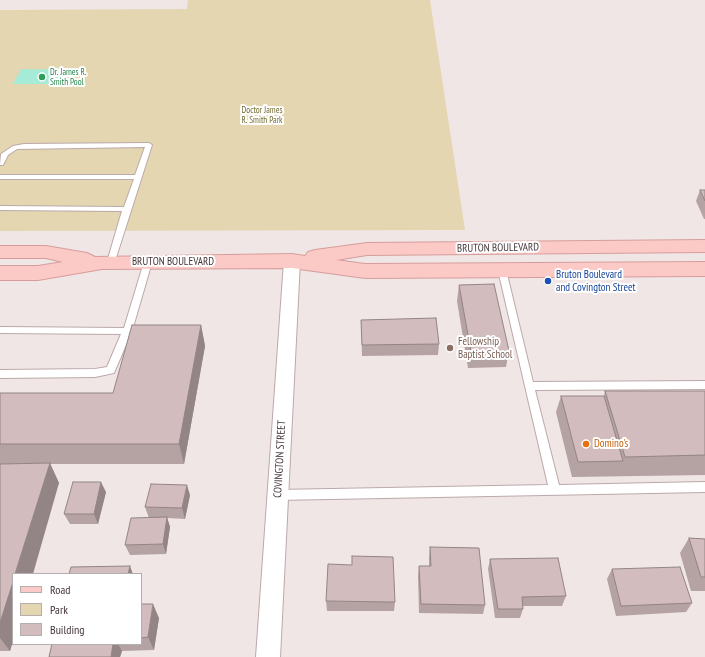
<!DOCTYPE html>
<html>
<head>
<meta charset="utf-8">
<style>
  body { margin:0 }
  #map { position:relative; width:705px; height:657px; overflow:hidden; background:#f1e6e6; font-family:"PT Sans Narrow",sans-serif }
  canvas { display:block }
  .legend { position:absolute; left:12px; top:573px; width:130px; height:72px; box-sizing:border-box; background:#fff; border:1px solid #b4aeaf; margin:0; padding:5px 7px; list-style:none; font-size:12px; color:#443537 }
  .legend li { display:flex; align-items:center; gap:8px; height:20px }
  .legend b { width:20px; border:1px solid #b4aeaf }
</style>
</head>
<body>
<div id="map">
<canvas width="705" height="657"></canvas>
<ul class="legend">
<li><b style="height:5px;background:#fbc9c6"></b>Road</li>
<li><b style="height:11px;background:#e3d6b1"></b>Park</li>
<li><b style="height:11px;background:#d2bcbe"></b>Building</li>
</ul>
</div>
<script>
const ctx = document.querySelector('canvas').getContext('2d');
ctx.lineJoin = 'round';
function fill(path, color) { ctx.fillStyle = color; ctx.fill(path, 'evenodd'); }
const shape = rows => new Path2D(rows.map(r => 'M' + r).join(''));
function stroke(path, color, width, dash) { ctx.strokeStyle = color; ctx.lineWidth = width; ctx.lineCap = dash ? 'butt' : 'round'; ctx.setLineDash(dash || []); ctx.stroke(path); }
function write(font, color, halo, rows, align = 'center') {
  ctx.font = font + ' "PT Sans Narrow",sans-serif'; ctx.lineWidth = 4; ctx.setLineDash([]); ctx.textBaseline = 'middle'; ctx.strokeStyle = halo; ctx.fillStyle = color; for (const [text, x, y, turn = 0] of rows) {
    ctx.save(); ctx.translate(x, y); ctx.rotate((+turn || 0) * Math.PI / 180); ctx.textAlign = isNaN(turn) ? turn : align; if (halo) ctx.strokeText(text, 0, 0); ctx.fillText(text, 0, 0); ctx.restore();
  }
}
const green = shape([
  [188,0,430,0,465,230,0,231,0,10,187,9]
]);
const water = shape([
  [21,69,70,70,63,84,13,84]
]);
const lane = shape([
  [149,143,152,145,114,264,111,265,107,262,122,211,0,210,0,206,124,207,134,179,0,179,0,175,135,175,145,147,17,149,8,155,3,165,0,165,1,154,13,146,24,144,149,143],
  [148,259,152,262,132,331,114,373,95,377,0,378,0,370,95,369,107,367,121,334,0,333,0,327,124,328,144,262,148,259],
  [502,267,506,270,533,382,705,381,705,389,535,390,559,485,705,482,705,492,277,500,273,498,272,495,273,492,277,490,548,485,498,270,502,267]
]);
const street = shape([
  [292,256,298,257,300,261,280,657,256,657,284,261,286,257,292,256]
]);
const secondary = shape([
  [705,240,705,252,367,255,336,260,365,264,705,262,705,276,365,278,292,268,102,269,38,280,0,280,0,266,38,266,63,262,46,258,0,258,0,246,46,246,87,253,95,257,292,254,305,256,308,252,315,250,367,243,705,240]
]);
const wall = shape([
  [700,190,705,190,705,219,704,219,696,201],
  [459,285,509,351,506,367,468,368,457,301],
  [361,320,439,344,438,355,362,356],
  [201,325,205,346,184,464,50,464,59,483,13,574,13,641,10,651,0,651,0,393,113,393],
  [605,391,705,391,705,475,572,477,556,412,561,396,604,396],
  [106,492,98,524,70,524,64,514],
  [190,495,185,519,167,518,170,527,166,554,130,555,125,545,149,518,145,507],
  [689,538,705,539,705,591,691,591,680,553],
  [430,547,485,605,483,614,419,613,418,576,419,566,429,566,429,557],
  [490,559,566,596,562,606,523,606,523,609,520,618,495,618,488,569],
  [612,569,692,603,686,612,616,616,607,579],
  [326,601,395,602,394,611,327,611],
  [141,604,159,618,154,650,122,651,120,657,49,657,52,644,141,644]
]);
const shadedWall = shape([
  [201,325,205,346,184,464,179,444],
  [50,463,59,483,33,574,15,574],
  [101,482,106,492,98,524,94,514],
  [187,485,190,495,185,519,182,508],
  [167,517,170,527,166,554,163,544],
  [130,566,133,574,128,574],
  [13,582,13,641,10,651,0,638,0,623],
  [153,604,159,618,154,650,148,637],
  [113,644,118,644,122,651,120,657,111,657]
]);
const building = shape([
  [700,190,705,190,705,201,700,190],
  [494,284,509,351,471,352,459,285,494,284],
  [436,318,439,344,362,345,361,320,436,318],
  [132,325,201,325,179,444,0,444,0,393,113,393,132,325],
  [605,391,705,391,705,455,625,457,605,391],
  [561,396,604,396,623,461,578,462,561,396],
  [50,463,15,574,13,574,13,582,0,623,0,464,50,463],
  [73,482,101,482,94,514,64,514,73,482],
  [151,484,187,485,182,508,145,507,151,484],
  [167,517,163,544,125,545,131,518,167,517],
  [689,538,705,539,705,577,701,577,689,538],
  [430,547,479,548,485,605,421,604,419,566,431,566,430,547],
  [352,556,393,557,395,602,326,601,328,564,352,565,352,556],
  [558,558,566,596,522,597,523,609,498,609,490,559,558,558],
  [130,566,128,574,69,574,71,567,130,566],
  [680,567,692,603,621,606,612,569,680,567],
  [141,604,153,604,148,637,141,638,141,604],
  [52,644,113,644,111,657,49,657,52,644]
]);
const markers = [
  [42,77,4,"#2e9e5b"],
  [548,281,4,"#1a4fb4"],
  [450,348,4,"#8d6e63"],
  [586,444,4,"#e8710a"]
];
const farLeisurenames = [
  ["Dr. James R.",50,72],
  ["Smith Pool",50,82]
];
const farParknames = [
  ["Doctor James",262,110],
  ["R. Smith Park",262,120]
];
const streetNames = [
  ["BRUTON BOULEVARD",498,248,-1],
  ["BRUTON BOULEVARD",173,262],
  ["COVINGTON STREET",280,459,-87]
];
const transitNames = [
  ["Bruton Boulevard",556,275],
  ["and Covington Street",556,288]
];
const educationNames = [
  ["Fellowship",458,342],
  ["Baptist School",458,355]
];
const foodNames = [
  ["Domino's",594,444]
];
fill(green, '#e3d6b1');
fill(water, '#a5ebd6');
stroke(lane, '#bca9aa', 2);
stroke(street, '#bca9aa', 2);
stroke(secondary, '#d59e9c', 2);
fill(lane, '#fff');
fill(street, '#fff');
fill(secondary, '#fbc9c6');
fill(wall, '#b5a2a3');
fill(shadedWall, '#938485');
fill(building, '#d2bcbe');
stroke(building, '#938485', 1);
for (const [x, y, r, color] of markers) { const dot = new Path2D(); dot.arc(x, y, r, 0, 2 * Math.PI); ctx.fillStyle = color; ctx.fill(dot); stroke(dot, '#fff', 1.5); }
write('9px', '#27864d', '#fff', farLeisurenames, 'left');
write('9px', '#716b2d', '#fff', farParknames);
write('11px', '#443537', '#fff', streetNames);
write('11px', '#164399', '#fff', transitNames, 'left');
write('11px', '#785e54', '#fff', educationNames, 'left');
write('11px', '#c56008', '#fff', foodNames, 'left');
</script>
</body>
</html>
